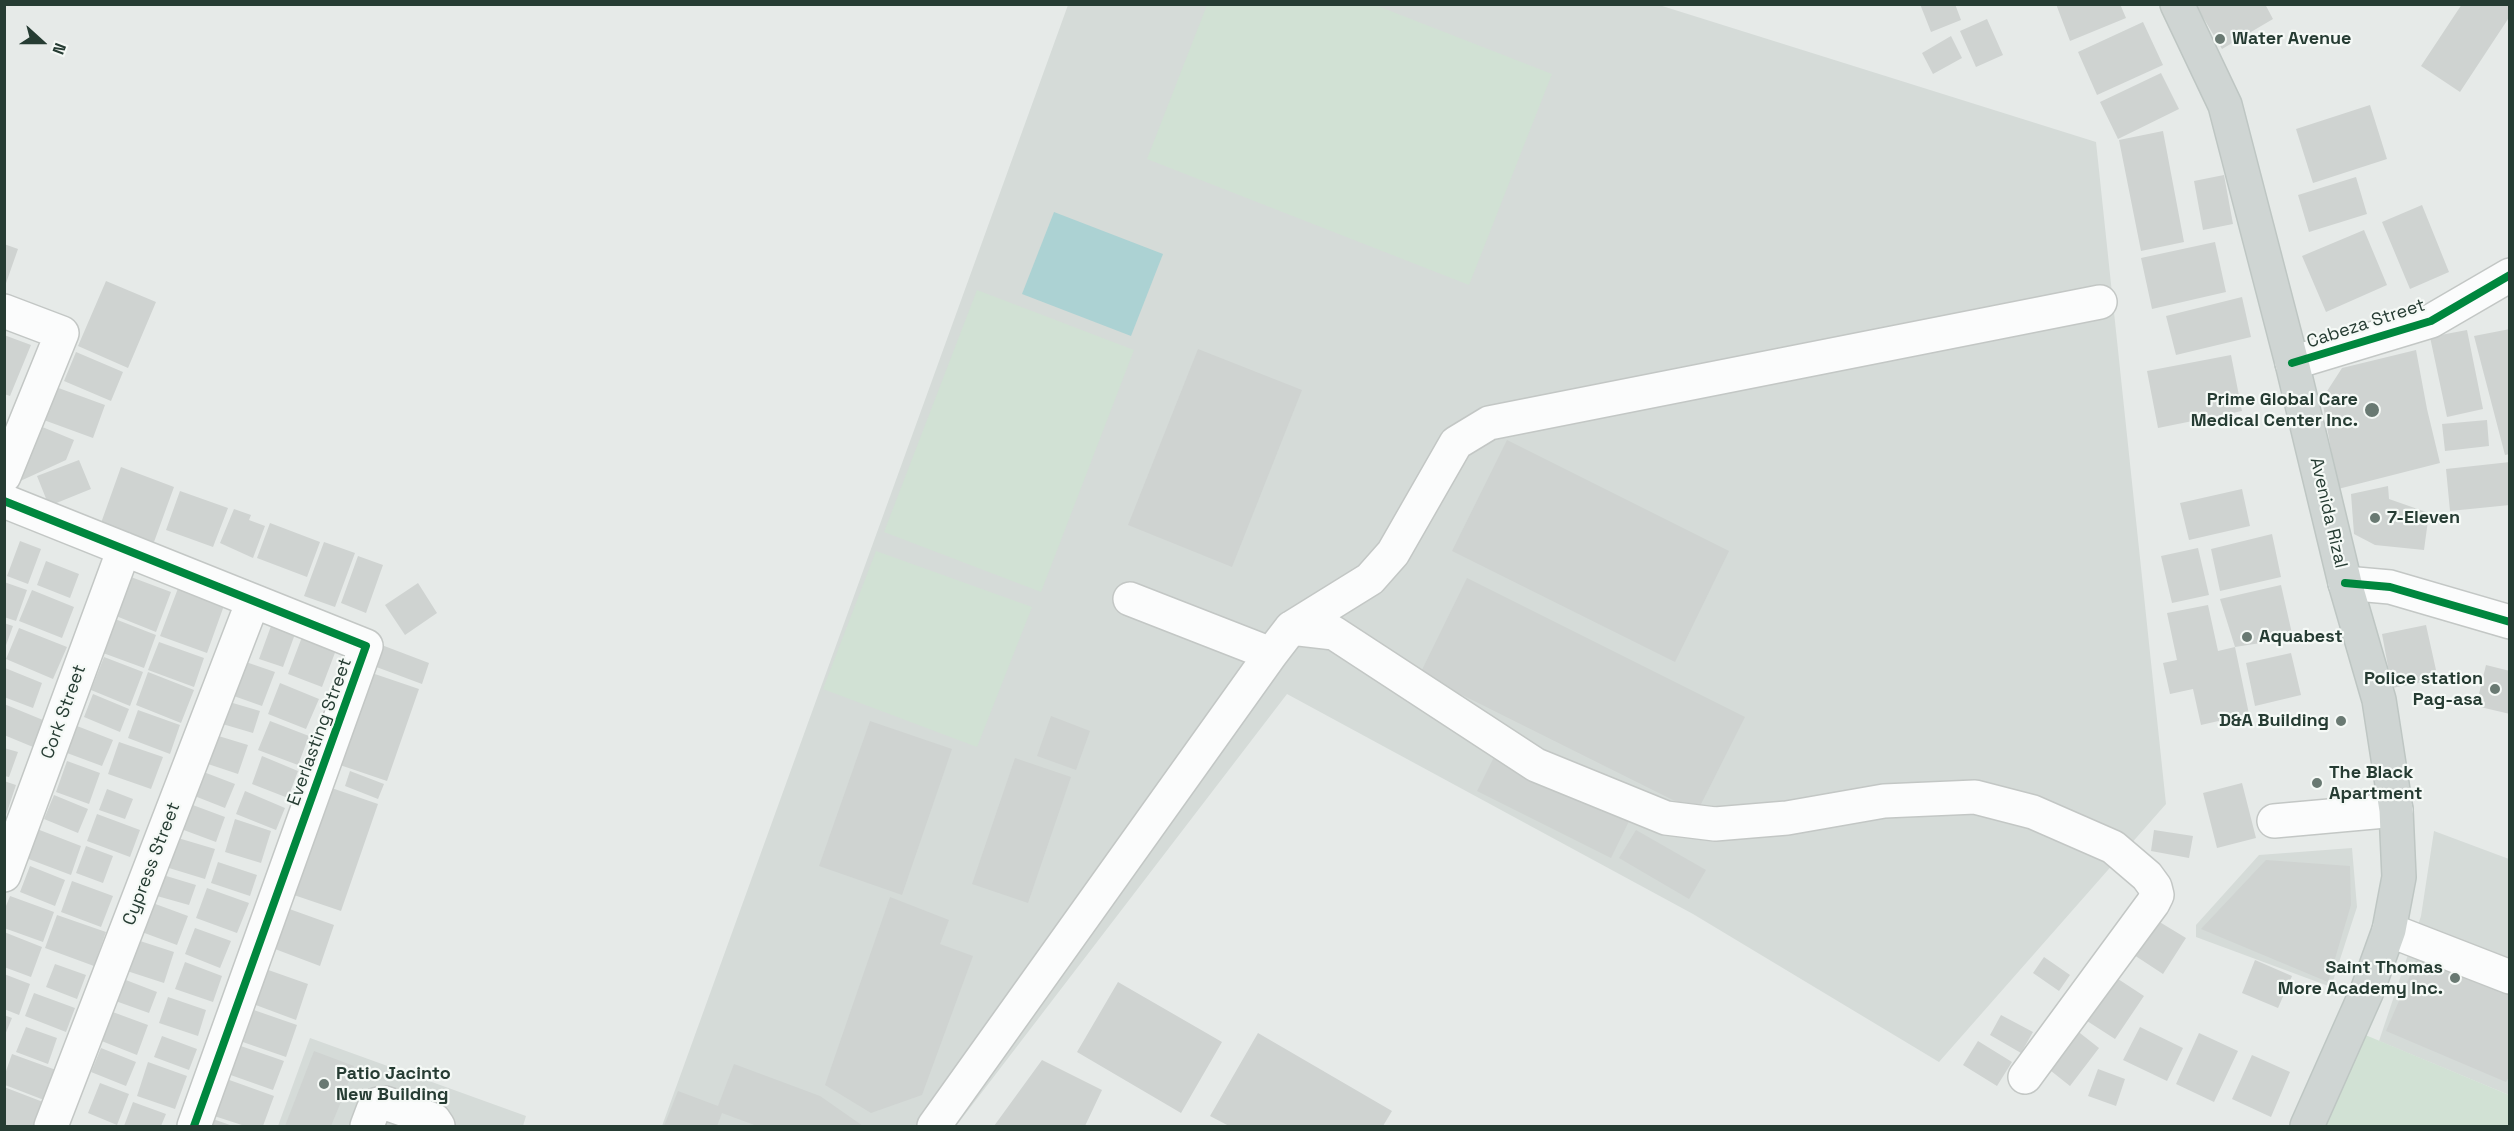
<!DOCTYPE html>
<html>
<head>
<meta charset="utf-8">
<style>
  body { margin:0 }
  #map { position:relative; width:2514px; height:1131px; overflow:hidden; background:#e6eae8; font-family:"Space Grotesk",sans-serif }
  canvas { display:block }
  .frame { position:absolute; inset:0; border:6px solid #263c33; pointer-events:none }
  .north { position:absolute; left:12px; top:12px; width:60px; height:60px; -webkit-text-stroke:4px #f5f9f6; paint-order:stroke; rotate:111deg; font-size:16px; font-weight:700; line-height:24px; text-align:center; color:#263c33 }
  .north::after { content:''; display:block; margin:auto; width:21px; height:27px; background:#263c33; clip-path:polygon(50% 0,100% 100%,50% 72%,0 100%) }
</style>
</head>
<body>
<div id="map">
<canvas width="2514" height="1131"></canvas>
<div class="frame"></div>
<div class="north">N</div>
</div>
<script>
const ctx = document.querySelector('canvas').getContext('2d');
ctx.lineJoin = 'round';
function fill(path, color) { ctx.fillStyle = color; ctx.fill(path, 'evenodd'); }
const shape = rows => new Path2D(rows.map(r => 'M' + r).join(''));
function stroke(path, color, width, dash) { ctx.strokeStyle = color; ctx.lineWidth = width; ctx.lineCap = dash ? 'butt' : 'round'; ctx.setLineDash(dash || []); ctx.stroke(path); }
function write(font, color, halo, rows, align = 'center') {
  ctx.font = font + ' "Space Grotesk",sans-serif'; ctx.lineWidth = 4.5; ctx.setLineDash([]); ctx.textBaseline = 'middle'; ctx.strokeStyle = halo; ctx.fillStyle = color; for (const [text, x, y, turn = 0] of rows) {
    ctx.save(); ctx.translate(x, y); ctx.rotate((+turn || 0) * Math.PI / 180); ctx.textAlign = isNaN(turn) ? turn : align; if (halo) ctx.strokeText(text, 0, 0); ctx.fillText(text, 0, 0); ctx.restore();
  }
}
const built = shape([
  [1068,5,1659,5,2096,142,2166,804,1939,1062,1693,914,1287,694,956,1126,662,1126],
  [2434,831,2509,859,2509,1095,2379,1041,2421,916],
  [2352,848,2357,907,2331,987,2196,937,2196,925,2259,855],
  [310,1038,526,1116,523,1126,278,1126]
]);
const green = shape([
  [1207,5,1375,5,1552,74,1469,285,1147,159],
  [977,290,1134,350,1041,592,884,532],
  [876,551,1032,607,977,747,823,689],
  [2363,1034,2509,1095,2509,1126,2322,1126]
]);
const water = shape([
  [1054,212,1163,254,1131,336,1022,294]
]);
const building = shape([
  [1920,4,1955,4,1961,20,1931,32],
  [2056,4,2120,4,2126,18,2070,41],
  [2195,4,2265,4,2273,19,2222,49],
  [2462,4,2510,4,2510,16,2460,92,2421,66],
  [1987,19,2003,55,1976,67,1960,31],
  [2143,22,2163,65,2097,95,2078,52],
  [1951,36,1962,58,1933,74,1922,53],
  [2161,73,2179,109,2118,139,2100,102],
  [2370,105,2387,159,2313,183,2296,129],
  [2163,131,2184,242,2141,251,2119,140],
  [2224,175,2233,224,2203,230,2194,181],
  [2356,177,2367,214,2309,232,2298,195],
  [2422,205,2449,272,2410,289,2382,222],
  [2364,230,2387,285,2326,312,2302,256],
  [2215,242,2226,292,2152,309,2141,258],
  [4,244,18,249,5,286,4,286],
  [106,281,156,302,128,368,78,346],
  [2242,297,2251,337,2176,355,2166,316],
  [2510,329,2510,454,2505,455,2474,336],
  [2467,330,2483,409,2447,417,2430,337],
  [4,335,31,345,10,396,4,394],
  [1198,349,1302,390,1232,567,1128,525],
  [2416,350,2427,409,2440,463,2338,489,2322,399,2342,368],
  [76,352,123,372,111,401,64,381],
  [2231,355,2242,411,2158,428,2147,371],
  [53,386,105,405,93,438,41,419],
  [2487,420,2489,446,2445,451,2442,424],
  [35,424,74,440,66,460,16,483],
  [1507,440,1729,551,1675,662,1452,551],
  [79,460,91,489,49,506,37,476],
  [2510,462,2510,505,2450,511,2446,469],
  [121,467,174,487,154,542,101,523],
  [2388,486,2389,499,2429,513,2424,550,2375,545,2354,534,2351,494],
  [2242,489,2250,526,2189,540,2180,503],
  [180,491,228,508,213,547,166,530],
  [234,509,251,515,249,520,265,526,253,558,220,543],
  [270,523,320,542,307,577,257,558],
  [2272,534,2281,577,2220,591,2211,549],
  [20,541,41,549,28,584,7,576],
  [324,542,355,553,335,607,304,596],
  [2198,548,2209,595,2172,603,2161,556],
  [358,556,383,565,366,613,341,603],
  [46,561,79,574,70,598,37,585],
  [131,577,171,592,156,632,116,616],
  [1467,578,1745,717,1697,812,1420,674],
  [4,582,27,590,16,621,4,617],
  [180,583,226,600,207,653,160,636],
  [418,583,437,613,405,635,385,605],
  [2281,585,2293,638,2235,647,2249,714,2201,725,2193,689,2170,694,2163,663,2177,660,2167,613,2208,605,2218,651,2235,647,2220,599],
  [32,590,74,607,62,638,19,621],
  [115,619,156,635,144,668,103,653],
  [4,623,13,626,5,648,4,648],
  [2426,625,2438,679,2392,688,2382,634],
  [271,626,295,634,283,667,259,659],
  [19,628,67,647,53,679,6,659],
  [302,637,336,650,322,687,288,674],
  [159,642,204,658,194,687,148,670],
  [379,644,429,663,422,684,371,665],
  [2291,653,2301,695,2255,706,2246,663],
  [104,657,143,672,130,706,91,690],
  [243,661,275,672,262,706,231,695],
  [2486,665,2510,671,2510,714,2476,706],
  [5,668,42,683,33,708,4,697],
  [366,671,419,689,387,781,334,763],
  [148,672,194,690,181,723,136,705],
  [280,683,319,699,306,729,268,714],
  [93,694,129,709,120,732,84,717],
  [226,701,260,711,253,733,219,723],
  [4,704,43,720,33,747,4,735],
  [138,710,180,725,170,754,128,738],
  [1051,716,1090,731,1076,770,1037,756],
  [270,721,309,736,298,765,258,750],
  [870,721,952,749,902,895,819,866],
  [77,726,113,740,102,766,67,753],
  [212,734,248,745,238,774,202,762],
  [119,742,163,757,151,789,108,774],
  [4,748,18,752,9,777,4,776],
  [1495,755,1629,821,1611,858,1477,791],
  [262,756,298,771,288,798,252,784],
  [1015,758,1071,777,1028,903,972,884],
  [67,761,100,773,89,804,56,792],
  [201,771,235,784,225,808,192,795],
  [350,771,384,784,378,799,345,786],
  [4,781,16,785,5,818,4,818],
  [2242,783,2256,838,2217,848,2203,793],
  [323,785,378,804,341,911,285,892],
  [107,789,133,799,125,819,99,810],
  [245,791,285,808,276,830,236,814],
  [54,795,88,809,78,833,44,819],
  [190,804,225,817,216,842,181,829],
  [97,814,140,830,130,857,87,841],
  [235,819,271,831,261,863,225,852],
  [37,829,81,846,71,875,26,858],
  [1636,830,1706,870,1689,899,1619,858],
  [2154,830,2193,836,2189,858,2151,851],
  [178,838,215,849,205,879,169,868],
  [86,846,113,856,103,883,76,873],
  [2266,860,2350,866,2351,905,2328,982,2201,929],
  [218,862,257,875,250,896,211,883],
  [30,866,65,880,55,906,20,892],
  [163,875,196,885,189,905,157,896],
  [72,881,113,896,101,927,61,912],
  [207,888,249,903,237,933,196,918],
  [10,896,54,912,43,942,4,928,4,911],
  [890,897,949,920,940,944,973,956,922,1095,871,1113,825,1085],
  [150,902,188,916,177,945,139,931],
  [281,906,334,925,320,966,267,946],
  [57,915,106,932,94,966,45,948],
  [2153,918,2186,938,2163,974,2131,953],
  [195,928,231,941,220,968,185,954],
  [4,932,42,947,31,977,4,967],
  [137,940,174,952,164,983,127,971],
  [2044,957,2070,975,2059,991,2033,973],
  [2418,957,2510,995,2510,1075,2506,1082,2386,1031],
  [2255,960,2292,976,2278,1008,2242,993],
  [185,962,222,976,213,1002,175,989],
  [55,964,86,975,77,999,46,987],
  [257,966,308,984,296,1020,245,1001],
  [4,974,30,984,19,1015,4,1009],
  [2112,975,2144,996,2115,1039,2084,1019],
  [118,977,157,992,149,1013,110,999],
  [1118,982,1222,1042,1181,1113,1077,1052],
  [34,993,75,1008,66,1032,25,1016],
  [168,997,206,1010,198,1036,159,1023],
  [248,1008,297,1025,286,1057,237,1040],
  [110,1011,148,1025,137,1055,99,1040],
  [4,1015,12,1018,5,1035,4,1035],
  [2001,1015,2033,1032,2021,1053,1990,1035],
  [2071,1026,2099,1048,2070,1086,2041,1063],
  [26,1027,57,1038,48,1064,16,1052],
  [2140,1027,2183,1048,2167,1081,2123,1060],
  [1258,1033,1392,1111,1383,1126,1229,1126,1210,1116],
  [2199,1033,2238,1051,2214,1102,2176,1084],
  [162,1036,197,1049,189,1070,154,1057],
  [1978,1041,2012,1062,1997,1086,1963,1065],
  [235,1044,284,1061,273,1090,225,1073],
  [101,1048,136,1062,126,1086,91,1072],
  [314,1051,354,1066,345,1092,331,1126,285,1126],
  [12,1054,56,1070,44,1100,5,1085,5,1074],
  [2252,1055,2290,1072,2271,1117,2232,1099],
  [1042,1060,1102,1090,1085,1126,994,1126],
  [148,1062,187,1076,175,1109,137,1096],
  [734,1064,820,1096,863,1126,757,1126,722,1113,717,1126,664,1126,678,1091,718,1106],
  [2098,1069,2125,1079,2116,1106,2088,1096],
  [221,1077,274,1096,263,1126,245,1126,208,1114],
  [100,1083,129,1094,117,1125,88,1113],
  [4,1087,43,1102,34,1126,4,1126],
  [133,1102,166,1114,161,1126,124,1126],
  [204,1116,233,1126,200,1126]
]);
const minor = shape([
  [4,311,62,333,4,476],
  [2292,363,2431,321,2510,275],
  [4,501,366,646,194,1126],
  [2345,583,2390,587,2510,622],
  [1130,599,1271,654],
  [1291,628,1370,579,1393,553,1456,443,1489,423,2100,302],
  [2274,821,2396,810],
  [4,875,124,549],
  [2389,930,2510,977],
  [51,1126,253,601],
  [367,1126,373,1110,378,1104,385,1103,434,1120,438,1126],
  [934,1126,1271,654,1291,628,1334,633,1536,765,1666,818,1715,824,1787,818,1884,801,1975,797,2033,812,2113,847,2147,876,2155,887,2157,895,2153,903,2025,1077]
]);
const major = shape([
  [2177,4,2225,105,2292,363,2345,583,2379,700,2396,810,2399,877,2389,930,2367,991,2307,1126]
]);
const cycleway = shape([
  [2292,363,2431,321,2510,275],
  [4,501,366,646,194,1126],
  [2345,583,2390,587,2510,622]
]);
const markers = [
  [2220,39,6,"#697972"],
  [2372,410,8,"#697972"],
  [2375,518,6,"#697972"],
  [2247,637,6,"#697972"],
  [2495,689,6,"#697972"],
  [2341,721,6,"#697972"],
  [2317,783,6,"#697972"],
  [2455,978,6,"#697972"],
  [324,1084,6,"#697972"]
];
const poiNames = [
  ["Water Avenue",2232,39],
  ["Prime Global Care",2358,400,"right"],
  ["Medical Center Inc.",2358,421,"right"],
  ["7-Eleven",2387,518],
  ["Aquabest",2259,637],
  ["Police station",2483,679,"right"],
  ["Pag-asa",2483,700,"right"],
  ["D&A Building",2329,721,"right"],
  ["The Black",2329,773],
  ["Apartment",2329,794],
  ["Saint Thomas",2443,968,"right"],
  ["More Academy Inc.",2443,989,"right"],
  ["Patio Jacinto",336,1074],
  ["New Building",336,1095]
];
const streetNames = [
  ["Cabeza Street",2366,324,-18],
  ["Avenida Rizal",2328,513,77],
  ["Cork Street",64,712,-70],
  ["Everlasting Street",320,732,-70],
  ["Cypress Street",152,864,-69]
];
fill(built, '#d5dbd8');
fill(green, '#d1e1d4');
fill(water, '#acd2d3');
fill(building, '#cfd3d1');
stroke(minor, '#c3c7c5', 36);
stroke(major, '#bec6c3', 36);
stroke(minor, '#fbfcfc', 33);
stroke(major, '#cfd5d3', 33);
stroke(cycleway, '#00873e', 8);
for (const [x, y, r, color] of markers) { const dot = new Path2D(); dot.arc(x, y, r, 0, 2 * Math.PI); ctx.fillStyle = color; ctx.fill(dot); stroke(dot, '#f5f9f6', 2); }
write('bold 18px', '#263c33', '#f5f9f6', poiNames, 'left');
write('18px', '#263c33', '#f5f9f6', streetNames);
</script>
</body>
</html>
